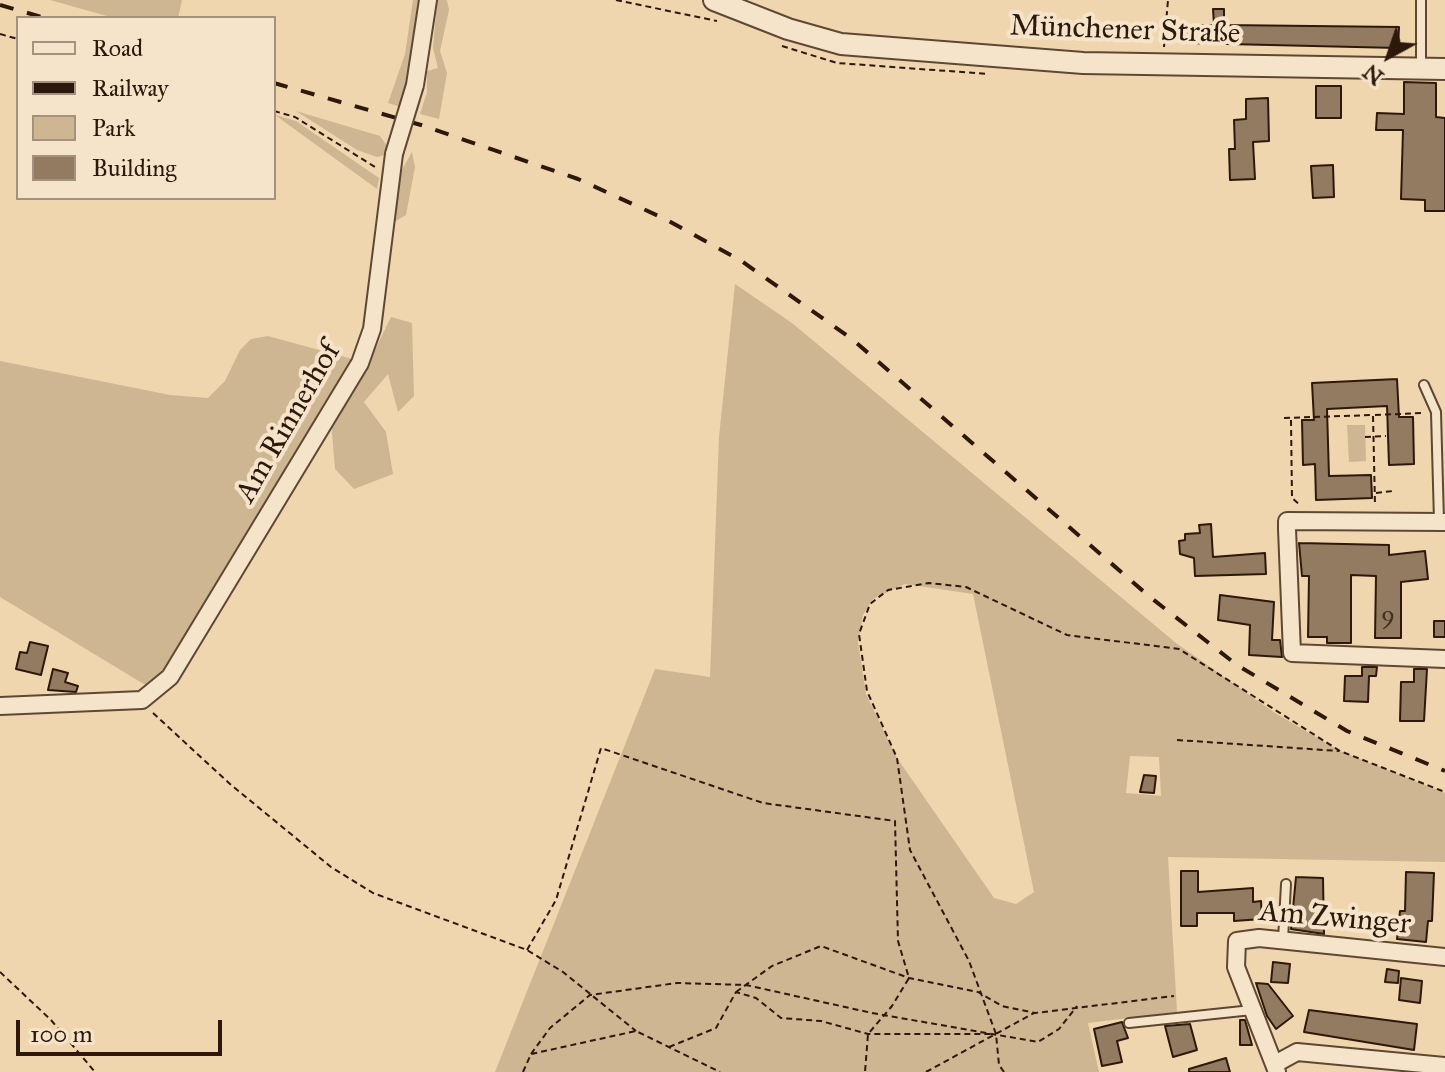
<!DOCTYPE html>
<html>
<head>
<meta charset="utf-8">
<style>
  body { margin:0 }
  #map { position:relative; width:1445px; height:1072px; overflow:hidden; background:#efd6ae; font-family:"IM FELL Great Primer",serif }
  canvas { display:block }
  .legend { position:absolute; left:16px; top:16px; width:260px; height:184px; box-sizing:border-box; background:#f5e4ca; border:2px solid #a5927e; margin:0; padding:10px 14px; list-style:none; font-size:24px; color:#2d180b }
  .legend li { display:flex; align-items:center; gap:16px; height:40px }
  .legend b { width:40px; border:2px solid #a5927e }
  .north { position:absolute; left:1349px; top:16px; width:80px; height:80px; -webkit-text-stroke:6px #f5e4ca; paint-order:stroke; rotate:220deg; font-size:22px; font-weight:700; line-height:32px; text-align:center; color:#2d180b }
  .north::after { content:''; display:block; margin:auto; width:28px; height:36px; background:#2d180b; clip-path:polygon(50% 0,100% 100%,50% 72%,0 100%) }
  .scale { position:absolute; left:16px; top:1020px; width:206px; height:36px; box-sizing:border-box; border:4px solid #2d180b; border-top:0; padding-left:10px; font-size:24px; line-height:28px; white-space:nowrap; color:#2d180b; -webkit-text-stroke:6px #f5e4ca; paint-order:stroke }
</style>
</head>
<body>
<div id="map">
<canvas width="1445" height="1072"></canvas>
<ul class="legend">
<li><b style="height:10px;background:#f5e4ca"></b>Road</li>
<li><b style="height:10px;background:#2d180b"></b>Railway</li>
<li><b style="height:22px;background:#ceb692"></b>Park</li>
<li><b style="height:22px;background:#927b60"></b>Building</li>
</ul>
<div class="north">N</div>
<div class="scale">100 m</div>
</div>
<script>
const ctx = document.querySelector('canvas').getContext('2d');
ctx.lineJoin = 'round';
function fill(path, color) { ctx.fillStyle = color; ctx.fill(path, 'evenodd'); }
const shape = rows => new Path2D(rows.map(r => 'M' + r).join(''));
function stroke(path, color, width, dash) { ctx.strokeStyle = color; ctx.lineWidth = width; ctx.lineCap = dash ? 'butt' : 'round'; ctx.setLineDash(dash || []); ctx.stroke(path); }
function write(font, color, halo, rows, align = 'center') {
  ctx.font = font + ' "IM FELL Great Primer",serif'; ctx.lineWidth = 8; ctx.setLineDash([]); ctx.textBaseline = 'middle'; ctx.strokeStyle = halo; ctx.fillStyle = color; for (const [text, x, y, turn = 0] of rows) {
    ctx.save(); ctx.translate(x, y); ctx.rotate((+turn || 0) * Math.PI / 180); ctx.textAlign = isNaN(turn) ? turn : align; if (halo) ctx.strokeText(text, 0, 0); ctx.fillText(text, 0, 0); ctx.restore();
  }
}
const green = shape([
  [50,0,182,0,178,18,114,18],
  [413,0,421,0,404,108,388,103,405,54],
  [437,0,447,0,449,10,440,51,447,73,439,119,420,114,427,92,427,71,438,68,433,48],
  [296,111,380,136,392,153,377,157,357,150],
  [275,115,296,121,379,178,377,189],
  [412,152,415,167,406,215,389,225,399,175],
  [735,284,792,323,1176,643,1275,713,1340,751,1445,793,1445,862,1168,857,1177,1012,1088,1023,1099,1072,495,1072,655,669,710,677,719,437],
  [905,584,973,594,1034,892,1016,904,994,898,897,758,866,694,858,642,863,615,873,599],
  [1130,756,1159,757,1161,796,1126,793],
  [391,317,412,323,414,396,398,412,388,374,364,402,386,432,393,474,354,489,335,469,331,421,369,362],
  [268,336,352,359,167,671,147,686,0,597,0,361,170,395,208,398,225,381,240,350,251,339],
  [1347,425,1365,425,1366,461,1349,462]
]);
const building = shape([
  [1213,9,1224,9,1224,25,1399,27,1398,48,1185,43,1185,25,1214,25,1213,9],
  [1404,82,1436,83,1436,117,1445,118,1445,211,1425,211,1425,200,1401,199,1403,130,1376,130,1377,113,1404,114,1404,82],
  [1316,86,1341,86,1341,118,1316,118,1316,86],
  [1268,98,1269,141,1253,142,1255,179,1230,180,1229,149,1235,149,1234,120,1246,119,1246,99,1268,98],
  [1333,165,1334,197,1313,198,1311,166,1333,165],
  [1397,379,1399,417,1413,417,1414,464,1389,465,1387,406,1327,409,1329,476,1371,475,1372,498,1316,500,1315,464,1303,465,1302,420,1314,420,1312,383,1397,379],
  [1211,524,1213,557,1265,553,1266,574,1195,576,1194,558,1180,554,1179,541,1185,540,1185,534,1200,533,1199,525,1211,524],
  [1299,543,1389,545,1389,555,1425,551,1428,579,1401,582,1401,638,1375,638,1376,576,1351,575,1351,643,1327,643,1327,637,1308,637,1309,576,1302,576,1299,543],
  [1220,595,1274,602,1272,640,1280,640,1282,657,1249,655,1250,625,1218,620,1220,595],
  [1434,621,1445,621,1445,637,1434,637,1434,621],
  [30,642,48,646,41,675,16,669,20,652,27,653,30,642],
  [1362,667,1377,667,1376,676,1369,676,1368,702,1344,701,1345,676,1362,676,1362,667],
  [53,669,68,673,65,682,78,686,76,692,48,690,53,669],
  [1414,669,1427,669,1424,721,1400,721,1401,682,1414,682,1414,669],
  [1144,775,1156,776,1154,793,1140,792,1144,775],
  [1181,871,1198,871,1198,892,1253,888,1253,902,1261,901,1262,919,1234,921,1234,913,1197,913,1197,926,1181,926,1181,871],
  [1406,872,1434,873,1432,921,1428,921,1426,942,1397,939,1400,911,1405,911,1406,872],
  [1296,877,1323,878,1324,934,1291,929,1296,877],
  [1273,962,1290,964,1288,983,1271,982,1273,962],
  [1387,969,1399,971,1398,983,1385,982,1387,969],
  [1401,978,1422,981,1420,1003,1399,1000,1401,978],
  [1256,983,1268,984,1293,1016,1276,1029,1267,1016,1256,983],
  [1309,1010,1417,1024,1414,1050,1304,1032,1309,1010],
  [1240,1020,1245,1020,1252,1045,1240,1045,1240,1020],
  [1122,1022,1128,1038,1117,1041,1122,1062,1102,1066,1094,1029,1122,1022],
  [1190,1024,1197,1050,1173,1057,1165,1026,1190,1024],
  [1226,1058,1230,1072,1189,1072,1189,1069,1226,1058]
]);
const path = shape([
  [616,0,717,21],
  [0,34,18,39],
  [782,46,837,63,989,74],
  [1164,47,1168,0],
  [274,111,295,117,375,167],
  [1375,415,1424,413],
  [1284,418,1373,415,1375,505],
  [1291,420,1292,498,1300,505],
  [1365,437,1386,436],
  [1376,493,1393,491],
  [153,713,230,784,331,867,373,893,527,950,563,972,636,1031],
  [1177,740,1339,751],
  [527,950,556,900,601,748,763,803,895,821,898,941,909,978,892,1006,868,1034,865,1072],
  [0,972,51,1020,95,1072],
  [736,992,772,966,821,946,909,978,978,992,1002,1006,1035,1013,1174,996],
  [669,1047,716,1028,736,992,756,998,781,1018,821,1021,868,1034,990,1034],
  [531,1054,550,1028,590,995,677,983,746,985,872,1013,1038,1042,1059,1029,1077,1006],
  [523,1072,531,1054,636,1031,720,1072],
  [926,1072,1034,1013],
  [1004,1072,999,1065,996,1034,969,961,910,850,897,758,867,691,859,634,870,604,888,590,929,583,966,587,1067,635,1179,649,1340,751,1445,792]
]);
const service = shape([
  [1421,0,1421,68],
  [1424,385,1436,412,1439,521],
  [1283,940,1286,884],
  [1129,1023,1252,1010]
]);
const minor = shape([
  [415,85,428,0],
  [1445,522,1287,521,1287,529,1292,653,1445,659],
  [0,706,142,700,170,677,360,363,372,329,394,154],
  [1275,1064,1297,1052,1445,1066],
  [1277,1072,1236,967,1237,941,1259,938,1445,957]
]);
const tertiary = shape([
  [714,0,788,29,841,44,1083,63,1445,69]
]);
const rail = shape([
  [0,5,45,18],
  [274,83,421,125,578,179,665,219,740,260,852,339,1150,597,1237,665,1347,731,1445,771]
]);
const minorBridge = shape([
  [394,154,415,85]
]);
const numberNames = [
  ["9",1388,617]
];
const streetNames = [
  ["Münchener Straße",1125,31,2],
  ["Am Rinnerhof",289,423,-60],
  ["Am Zwinger",1335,919,5]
];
fill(green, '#ceb692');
fill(building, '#927b60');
stroke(building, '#2d180b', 2);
stroke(service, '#5e4834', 12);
stroke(minor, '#5e4834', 20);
stroke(tertiary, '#5e4834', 24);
stroke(path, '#2d180b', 2, [6, 4]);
stroke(service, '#f5e4ca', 8);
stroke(minor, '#f5e4ca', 16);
stroke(tertiary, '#f5e4ca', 20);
stroke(rail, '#2d180b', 4, [14, 14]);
stroke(minorBridge, '#5e4834', 20, []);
stroke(minorBridge, '#f5e4ca', 16);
write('26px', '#463120', null, numberNames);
write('30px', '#2d180b', '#f5e4ca', streetNames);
</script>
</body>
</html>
